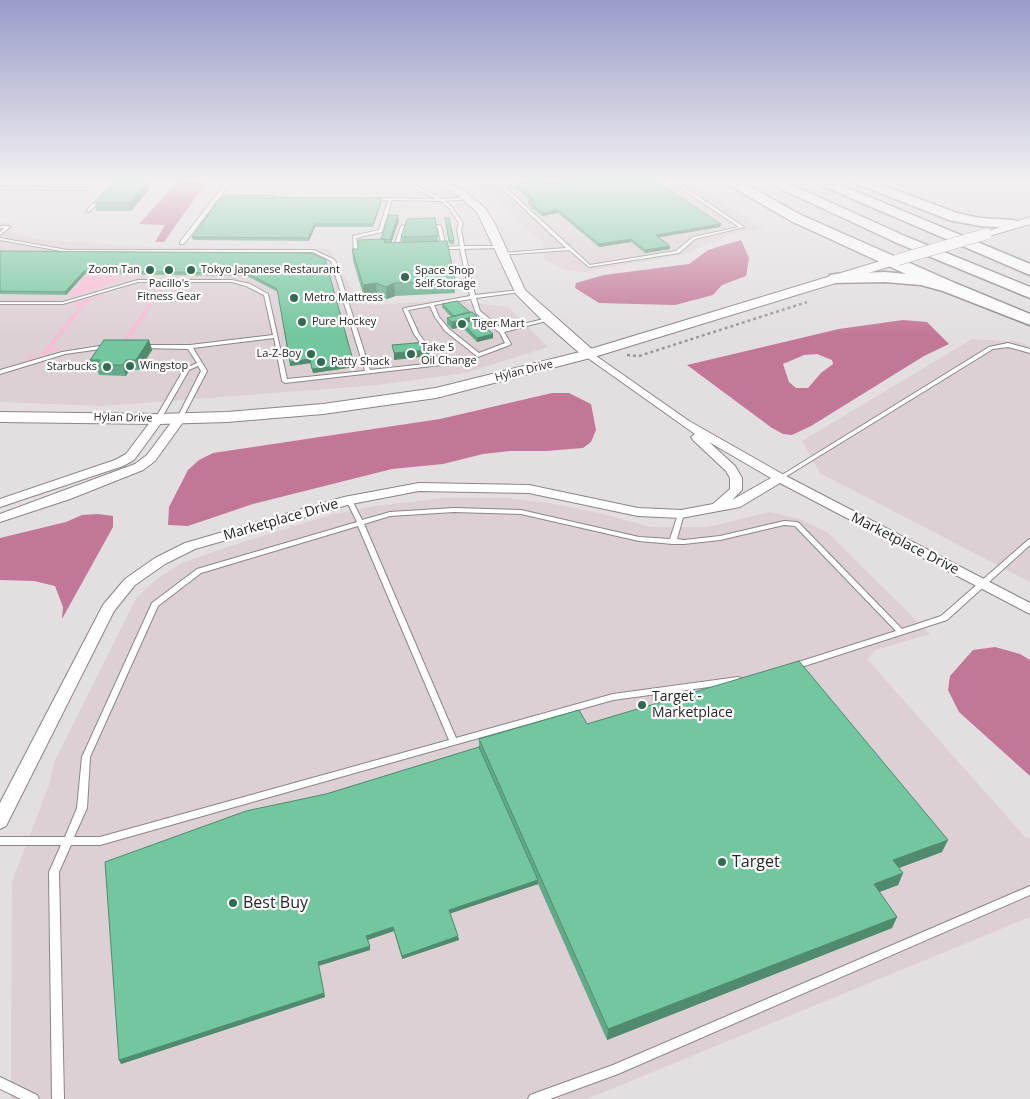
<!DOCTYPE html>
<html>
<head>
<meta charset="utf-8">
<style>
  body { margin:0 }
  canvas { display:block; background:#e3dee0 }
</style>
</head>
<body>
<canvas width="1030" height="1099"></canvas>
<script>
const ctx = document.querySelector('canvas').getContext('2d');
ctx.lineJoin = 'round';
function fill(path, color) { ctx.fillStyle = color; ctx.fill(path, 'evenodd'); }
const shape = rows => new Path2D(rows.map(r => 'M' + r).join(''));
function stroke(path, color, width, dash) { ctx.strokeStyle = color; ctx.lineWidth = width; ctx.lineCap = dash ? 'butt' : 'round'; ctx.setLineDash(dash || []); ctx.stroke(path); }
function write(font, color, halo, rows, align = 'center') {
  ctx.font = font + ' "Open Sans",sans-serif'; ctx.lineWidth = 4.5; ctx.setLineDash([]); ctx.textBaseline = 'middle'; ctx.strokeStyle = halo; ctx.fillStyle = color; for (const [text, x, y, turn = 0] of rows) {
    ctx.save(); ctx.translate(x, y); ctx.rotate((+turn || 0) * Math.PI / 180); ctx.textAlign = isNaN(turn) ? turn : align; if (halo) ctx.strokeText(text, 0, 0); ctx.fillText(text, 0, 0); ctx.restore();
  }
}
const built = shape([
  [472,181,689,181,764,229,732,234,685,254,584,272,563,269,544,259,543,243,489,193,486,193],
  [0,223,15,223,11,232,40,240,152,247,329,249,359,302,374,305,448,300,508,307,548,347,465,373,378,385,102,406,0,402],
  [972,339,1018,342,1030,346,1030,582,820,473,802,441],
  [444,498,505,498,549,503,599,513,651,527,708,527,769,512,800,519,827,532,930,634,876,650,867,659,1025,837,1030,838,1030,917,587,1099,11,1099,12,882,50,782,54,763,137,597,158,578,182,563,224,548,330,515,375,506]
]);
const green = shape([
  [86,276,123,277,120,281,68,298],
  [167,283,129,339,139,340,114,340,124,339,162,284],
  [104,295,100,299,91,299,51,347,62,349,28,359,26,358,29,355,40,355,80,306,70,304]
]);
const water = shape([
  [178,181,207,181,164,242,155,242,165,225,139,224],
  [741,240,749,258,746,276,722,285,713,295,675,305,599,303,575,288,576,283,604,275,689,264,708,250],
  [903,320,927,322,949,344,924,356,811,426,792,435,783,434,772,428,687,365,839,329],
  [817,354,832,360,833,364,821,373,808,388,796,388,789,382,783,364,804,355],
  [552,393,569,393,591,404,596,430,591,442,583,448,546,451,510,451,483,454,443,464,392,469,253,504,188,526,168,525,169,507,188,470,199,460,213,453,440,419],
  [98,514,113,516,113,527,62,619,63,607,55,586,34,581,0,580,0,538,66,522,82,515],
  [995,647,1020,654,1030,660,1030,776,959,712,948,690,950,676,973,650]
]);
const path = shape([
  [627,355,639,356,807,302]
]);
const service = shape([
  [94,181,98,181,88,190,0,189,0,187,87,188,94,181],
  [227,181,231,181,221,196,271,196,273,197,271,198,219,198,184,244,180,244,180,242,227,181],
  [401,181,407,181,443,199,468,197,468,199,467,199,445,201,451,206,463,223,461,229,464,246,499,246,501,247,499,248,464,249,475,295,520,290,522,291,520,292,476,298,480,311,502,329,548,318,550,318,550,320,504,332,511,344,510,345,478,357,445,331,435,317,430,306,408,310,419,334,442,364,441,365,285,383,282,381,274,338,193,348,207,371,182,419,178,419,177,418,201,371,198,366,189,370,161,419,158,421,155,419,184,369,197,363,188,349,142,348,140,347,140,345,190,345,273,335,264,295,246,286,232,282,138,282,63,304,0,304,0,302,63,302,138,280,232,280,250,284,268,294,287,379,365,371,331,261,313,252,67,252,0,240,0,238,67,250,314,250,335,260,370,370,435,363,414,334,403,309,405,308,470,296,460,249,438,249,438,247,442,247,438,228,426,224,428,223,441,226,446,247,460,246,457,229,459,223,449,208,441,201,392,200,382,232,356,238,358,249,364,249,366,250,364,251,356,251,354,250,353,236,379,230,388,200,375,200,373,199,374,198,436,199,401,181],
  [471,299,476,313,500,333,505,343,479,353,449,329,439,317,434,305,471,299],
  [533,181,544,181,506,188,590,265,676,251,693,237,739,227,670,181,675,181,744,227,695,239,679,253,589,267,569,250,500,255,500,254,502,253,566,248,501,187,533,181],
  [1024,181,1030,181,1030,184,1029,184,1024,181],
  [99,198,102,199,89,212,87,212,87,210,99,198],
  [414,223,416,224,415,225,404,228,397,249,393,250,393,249,401,226,414,223],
  [0,226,8,226,10,227,0,235,0,232,4,228,0,228,0,226],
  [1008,343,1030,349,1030,353,1008,347,993,349,782,479,778,479,777,478,989,347,1008,343],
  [106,345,108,346,108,348,65,354,0,374,0,370,62,352,106,345],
  [349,498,352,500,362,520,390,512,454,508,521,510,639,537,670,539,678,514,681,512,684,514,677,539,684,540,720,536,784,521,797,522,799,523,902,629,941,616,1028,540,1030,539,1030,545,947,620,792,670,789,669,788,667,789,665,896,631,795,526,784,525,720,540,684,544,673,544,639,541,521,514,454,512,390,516,364,524,456,738,613,694,738,677,741,678,742,680,741,682,738,683,613,700,100,845,71,845,59,872,64,1099,52,1099,49,872,61,845,0,845,0,837,65,837,77,808,82,757,152,603,197,569,357,522,346,500,349,498],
  [358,526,449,740,100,837,74,837,87,808,90,757,158,606,201,573,358,526],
  [1030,886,1030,895,618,1074,550,1099,528,1099,530,1095,613,1065,1030,886],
  [0,1077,37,1095,39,1099,21,1099,0,1089,0,1077]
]);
const minor = shape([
  [589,351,689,421,784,475,1030,603,1030,614,780,483,740,507,681,518,638,516,529,493,419,491,351,504,195,549,165,564,135,585,114,611,6,826,0,829,0,803,103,605,125,579,155,558,185,543,344,497,419,483,529,485,638,508,681,510,713,504,730,489,730,478,726,471,693,440,691,437,695,434,585,356,585,352,589,351],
  [709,442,771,478,732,500,742,490,742,478,735,466,709,442],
  [180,415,186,418,155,461,143,470,70,499,0,522,0,514,135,464,147,455,176,416,180,415],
  [158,416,164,419,134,460,123,466,0,507,0,499,115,460,126,454,154,417,158,416]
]);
const tertiary = shape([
  [432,181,445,181,465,192,485,208,495,224,525,290,594,351,596,354,594,357,584,357,544,322,516,294,477,212,459,196,432,181]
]);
const secondary = shape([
  [1030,217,1030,224,986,237,980,234,1030,217],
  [897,256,901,257,903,260,901,263,594,357,436,398,323,414,227,422,158,424,0,422,0,412,158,414,227,412,323,404,436,388,584,351,897,256]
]);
const motorway = shape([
  [722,181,740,181,801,215,955,283,1030,314,1030,325,943,291,921,285,885,282,830,283,828,279,830,275,836,274,885,272,906,274,791,221,722,181],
  [764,181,783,181,907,237,1030,287,1030,298,897,243,764,181],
  [811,181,831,181,1030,264,1030,275,811,181],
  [850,181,871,181,957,213,980,218,1014,220,1021,224,1014,228,980,226,949,220,850,181]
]);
const secondaryBridge = shape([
  [897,260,986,234]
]);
const wall = shape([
  [550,183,721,224,720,227,659,237,670,246,670,249,645,253,631,242,599,247,558,213,542,216,528,204,528,201,531,201,515,187,515,184],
  [149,190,131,211,96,211,94,202],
  [382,198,382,201,373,227,315,227,309,241,193,240,192,237],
  [445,218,454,241,454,244,449,244],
  [399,221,391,243,402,242,401,237,438,236,438,241,455,280,455,293,395,296,387,299,377,296,364,297,353,261,352,249,358,249,381,239],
  [0,251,310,253,354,364,354,367,313,373,311,363,290,366,278,292,247,276,85,274,66,295,0,294],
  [442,304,477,320,493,334,493,338,477,342,462,327,452,329,447,324,447,318,451,317,442,307],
  [149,340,152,350,139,370,129,370,126,376,99,375,97,370,93,370,90,360],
  [587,724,942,852,899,868,903,873,898,885,879,892,897,917,892,928,607,1040,538,884,450,913,459,940,402,959,394,931,368,940,370,950,318,966,325,997,121,1064,326,794,479,747,479,739]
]);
const shadedWall = shape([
  [148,182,149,190,131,211,129,203],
  [382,198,382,201,373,227,373,224],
  [558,210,558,213,542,216,542,213],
  [398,215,399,221,390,246,390,240],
  [315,224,315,227,309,241,308,238],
  [721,224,720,227,655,238,656,235],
  [631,239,631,242,599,247,599,244],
  [670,246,670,249,645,253,645,250],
  [84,271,85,274,66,295,65,292],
  [376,283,377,296,364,297,363,285],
  [394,283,395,296,387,299,386,287],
  [477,316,478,323,462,323,462,327,452,329,452,322],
  [493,334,493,338,477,342,477,338],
  [149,340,152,350,139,370,136,360],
  [429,350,430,356,394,360,394,353],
  [310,359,311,363,290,366,290,362],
  [126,360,129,370,126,376,123,365],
  [354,364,354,367,313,373,312,369],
  [948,840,942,852,888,872,893,860],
  [903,873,898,885,869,896,874,884],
  [538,880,538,884,449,914,449,910],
  [897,917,892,928,607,1040,608,1029],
  [393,927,394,931,367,940,366,936],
  [458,936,459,940,402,959,402,956],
  [370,946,370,950,318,966,325,997,121,1064,119,1060,318,962]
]);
const building = shape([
  [538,181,547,181,550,183,564,181,656,181,721,224,656,235,670,246,645,250,631,239,599,244,558,210,542,213,528,201,534,200,515,184,538,181],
  [114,182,148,182,129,203,94,202,114,182],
  [221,197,382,198,373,224,315,224,308,238,192,237,221,197],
  [389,215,398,215,390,240,381,239,389,215],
  [435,218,438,236,401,237,407,219,435,218],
  [445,218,449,218,454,241,449,241,445,218],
  [384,239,385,243,447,241,455,280,394,283,386,287,376,283,363,285,352,249,358,249,358,240,384,239],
  [0,251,310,253,325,259,354,364,312,369,310,359,290,362,277,289,247,273,84,271,65,292,0,291,0,251],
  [457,301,470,312,454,316,442,304,457,301],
  [472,312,477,316,452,322,447,318,472,312],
  [477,320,493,334,477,338,462,323,477,320],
  [104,340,149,340,136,360,126,360,123,365,96,365,100,360,90,360,104,340],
  [427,342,429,350,394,353,392,345,427,342],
  [799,661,948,840,893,860,903,873,874,884,897,917,608,1029,479,739,579,710,587,724,799,661],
  [479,747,538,880,449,910,458,936,402,956,393,927,366,936,370,946,318,962,324,993,119,1060,105,862,246,811,326,794,479,747]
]);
const markers = [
  [150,270,5,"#336b52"],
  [169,270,5,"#336b52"],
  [191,270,5,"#336b52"],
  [405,277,5,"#336b52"],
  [294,298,5,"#336b52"],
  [302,322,5,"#336b52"],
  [462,324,5,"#336b52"],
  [311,354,5,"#336b52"],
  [411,354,5,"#336b52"],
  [321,362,5,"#336b52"],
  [130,366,5,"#336b52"],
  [107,367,5,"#336b52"],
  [642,705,5,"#336b52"],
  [722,862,5,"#336b52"],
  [233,903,5,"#336b52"]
];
const farPoinames = [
  ["Zoom Tan",140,270,"right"],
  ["Tokyo Japanese Restaurant",201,270],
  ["Space Shop",415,271],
  ["Self Storage",415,284],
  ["Pacillo's",169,284,"center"],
  ["Fitness Gear",169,297,"center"],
  ["Metro Mattress",304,298],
  ["Pure Hockey",312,322],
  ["Tiger Mart",472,324],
  ["Take 5",421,348],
  ["Oil Change",421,361],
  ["La-Z-Boy",301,354,"right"],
  ["Patty Shack",331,362],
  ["Wingstop",140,366],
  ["Starbucks",97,367,"right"]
];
const farStreetnames = [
  ["Hylan Drive",524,371,-14],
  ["Hylan Drive",123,418,1]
];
const streetNames = [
  ["Marketplace Drive",281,520,-16],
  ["Marketplace Drive",905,544,27]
];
const poiNames = [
  ["Target -",652,697],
  ["Marketplace",652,713]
];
const nearPoinames = [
  ["Target",732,862],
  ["Best Buy",243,903]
];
fill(built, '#ddd0d4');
fill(green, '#f8bcd4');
fill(water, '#c37797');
stroke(service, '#8b8687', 2);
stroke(minor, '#8b8687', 2);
stroke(tertiary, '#8b8687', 2);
stroke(secondary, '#8b8687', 2);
stroke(motorway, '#8b8687', 3);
stroke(path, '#9c9899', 2.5, [3, 3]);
fill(service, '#fff');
fill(minor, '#fff');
fill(tertiary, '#fff');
fill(secondary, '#fff');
fill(motorway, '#fff');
stroke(secondaryBridge, '#8b8687', 12, []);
stroke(secondaryBridge, '#fff', 11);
fill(wall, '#62ab89');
fill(shadedWall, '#508b6f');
fill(building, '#72c79f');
stroke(building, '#508b6f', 1);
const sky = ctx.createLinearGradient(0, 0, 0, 335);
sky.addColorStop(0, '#999cc8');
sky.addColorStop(0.54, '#f2f0f1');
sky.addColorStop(1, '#f2f0f100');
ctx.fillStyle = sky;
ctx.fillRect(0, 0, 1030, 335);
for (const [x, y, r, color] of markers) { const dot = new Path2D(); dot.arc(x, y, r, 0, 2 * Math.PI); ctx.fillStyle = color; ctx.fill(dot); stroke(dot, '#fff', 2); }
write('11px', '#272526', '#fff', farPoinames, 'left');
write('11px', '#272526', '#fff', farStreetnames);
write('14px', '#272526', '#fff', streetNames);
write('14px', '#272526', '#fff', poiNames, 'left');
write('16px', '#272526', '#fff', nearPoinames, 'left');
</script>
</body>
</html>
